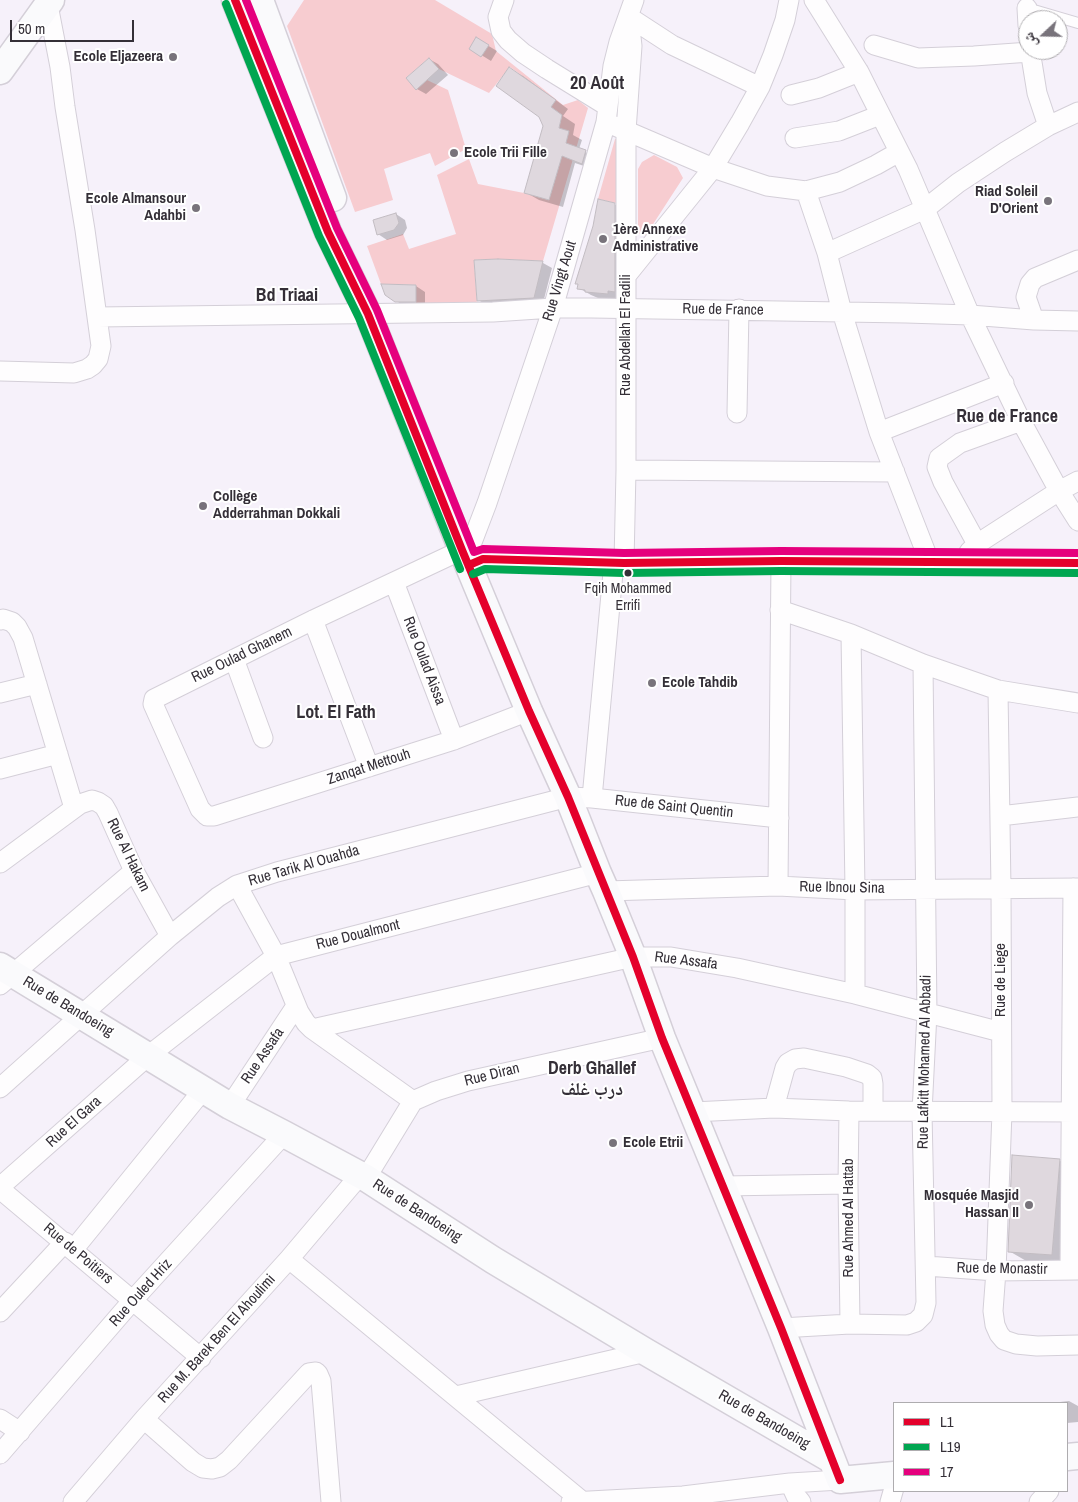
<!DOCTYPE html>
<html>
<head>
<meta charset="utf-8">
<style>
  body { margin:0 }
  #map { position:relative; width:1078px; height:1502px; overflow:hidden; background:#f6f1fa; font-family:"Archivo Narrow","Noto Naskh Arabic",sans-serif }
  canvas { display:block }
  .legend { position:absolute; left:893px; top:1402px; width:175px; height:90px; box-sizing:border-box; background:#fff; border:1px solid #aeacaf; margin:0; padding:6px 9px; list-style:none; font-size:15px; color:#342f37 }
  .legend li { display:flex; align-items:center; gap:10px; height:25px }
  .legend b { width:25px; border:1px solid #aeacaf }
  .north { position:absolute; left:1018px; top:10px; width:50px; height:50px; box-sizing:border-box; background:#fff; border:1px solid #aeacaf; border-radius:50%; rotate:249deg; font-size:14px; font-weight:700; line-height:20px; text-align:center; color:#342f37 }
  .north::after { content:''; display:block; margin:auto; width:18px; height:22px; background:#78737b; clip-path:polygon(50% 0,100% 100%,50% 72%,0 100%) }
  .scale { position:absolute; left:10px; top:20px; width:124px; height:22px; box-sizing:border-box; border:2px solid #342f37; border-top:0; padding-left:6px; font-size:15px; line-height:18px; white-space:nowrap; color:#342f37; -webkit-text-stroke:4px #fff; paint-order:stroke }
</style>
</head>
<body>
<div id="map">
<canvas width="1078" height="1502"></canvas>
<ul class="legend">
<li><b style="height:6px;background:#e4002b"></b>L1</li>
<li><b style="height:6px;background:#00a651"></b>L19</li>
<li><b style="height:6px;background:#e5007d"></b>17</li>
</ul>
<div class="north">ش</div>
<div class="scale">50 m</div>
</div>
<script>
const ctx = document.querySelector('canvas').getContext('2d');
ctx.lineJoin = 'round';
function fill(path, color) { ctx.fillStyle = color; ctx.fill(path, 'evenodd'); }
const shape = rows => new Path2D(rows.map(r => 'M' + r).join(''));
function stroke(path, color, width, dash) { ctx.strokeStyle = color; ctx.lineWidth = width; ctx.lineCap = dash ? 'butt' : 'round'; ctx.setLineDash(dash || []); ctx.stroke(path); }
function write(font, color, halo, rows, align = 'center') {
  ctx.font = font + ' "Archivo Narrow","Noto Naskh Arabic",sans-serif'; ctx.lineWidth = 4; ctx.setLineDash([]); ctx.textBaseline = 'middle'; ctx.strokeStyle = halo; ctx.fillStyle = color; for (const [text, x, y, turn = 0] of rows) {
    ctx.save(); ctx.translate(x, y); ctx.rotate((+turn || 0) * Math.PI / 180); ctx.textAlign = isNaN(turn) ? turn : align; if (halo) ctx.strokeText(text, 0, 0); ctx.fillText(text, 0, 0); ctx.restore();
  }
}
const green = shape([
  [304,0,435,0,492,34,496,51,563,105,578,100,588,108,543,261,498,259,474,260,477,303,416,303,416,285,381,284,367,246,403,234,409,249,456,234,437,175,469,159,478,184,524,193,549,200,569,132,559,128,562,115,551,107,555,100,510,67,489,93,439,69,429,58,406,78,416,89,427,80,448,90,466,149,435,166,430,153,384,169,393,200,355,212,287,26],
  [615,139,618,139,620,204,598,199],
  [654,155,677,167,683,178,646,235,643,236,638,233,638,169,642,162]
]);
const shadow = shape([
  [477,39,497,51,491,61,470,48],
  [429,59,438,64,448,75,426,94,417,89],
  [510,69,523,76,568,109,563,116,575,124,573,135,582,140,579,149,599,159,596,170,575,163,563,207,539,200,525,192,544,126,540,116],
  [614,204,626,211,620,300,598,298,591,295,579,288,579,285,576,283],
  [396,214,405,220,407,228,403,235,387,240,378,234],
  [498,260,543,263,552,268,543,303,487,305,478,300],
  [416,286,425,292,425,306,405,306,396,301],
  [1059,1160,1078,1171,1070,1265,1028,1262,1009,1251],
  [1069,1401,1078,1406,1078,1422,1067,1423,1067,1403,1051,1403]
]);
const building = shape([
  [476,37,489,45,481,57,469,49,476,37],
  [429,58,439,69,416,90,406,78,429,58],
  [509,67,556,100,551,107,562,115,559,128,569,131,566,143,586,150,582,164,562,156,549,200,524,193,543,126,539,117,496,86,509,67],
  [598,199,615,203,615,292,608,291,608,294,585,292,585,290,577,289,578,284,575,284,593,226,598,199],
  [396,213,399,223,394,230,377,235,373,220,396,213],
  [498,259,543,261,534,298,477,301,474,260,498,259],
  [381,284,416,285,416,302,395,302,385,295,381,284],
  [1012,1155,1060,1159,1052,1255,1008,1252,1012,1155]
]);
const lane = shape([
  [1027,6,1027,8,1078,23]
]);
const street = shape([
  [504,0,498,17,501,31,508,40,523,53,547,69,607,106],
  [814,0,859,72,868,90,908,169,970,315,1021,421,1059,491,1078,521],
  [1027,8,1028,26],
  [629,17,672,45,760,87],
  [874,45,918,58,974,56,1030,52],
  [1030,50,1037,93,1048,126],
  [791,95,819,88,859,72],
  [615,126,713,168,767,186,806,191,840,182,876,165,899,152],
  [795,138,839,131,880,115],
  [806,191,827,253,842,312,879,432,930,563],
  [827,253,925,209,958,183,1005,152,1048,126,1078,112],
  [626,276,713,168,740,123,760,87,773,55,785,20,789,0],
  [97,317,493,312,553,308,591,308,906,313,970,315,1034,320,1078,321],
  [1034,320,1026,297,1030,284,1035,278,1078,260],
  [0,371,74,373,87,369,93,365,98,359,101,346,85,230,65,107,60,67,48,5],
  [737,413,739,309],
  [879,432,1004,383],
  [626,470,895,472],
  [977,544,943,482,937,467,939,458,960,443,1021,421],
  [969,552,977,544,1059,491,1078,481],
  [449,556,313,620,154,699,153,704,200,809,207,816,214,816,454,740,529,711],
  [466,558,487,503,553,308,606,122,613,66,619,42,634,0],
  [624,563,626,470,626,131,632,46,629,19],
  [469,565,483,559,624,563,781,561,1078,563],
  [394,582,454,740],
  [780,610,851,634,923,664,998,690,1078,703],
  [0,620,3,619,12,622,17,627,23,638,74,808],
  [313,620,369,767],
  [851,634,855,890,855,994],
  [234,659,263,738],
  [998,690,1001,889,1002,1112,996,1271,993,1311,995,1325,999,1334,1004,1340,1016,1344,1037,1346,1078,1345],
  [0,693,37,684],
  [0,769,58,754],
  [592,798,614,562],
  [1000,816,1078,807],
  [0,863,80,804,92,800,98,802,104,806,108,813,134,871,170,936],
  [237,885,276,956,299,1012,306,1023,312,1029,413,1101],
  [778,886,781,561],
  [606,891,778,886,855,890,1078,888],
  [0,985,134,871],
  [312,1029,633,957,671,957,737,968,855,994,1001,1032],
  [0,1088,170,936,218,897,237,885,277,872,568,797,592,798,779,818],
  [230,1106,296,1006],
  [774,1108,785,1068,788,1063,795,1059,804,1058,846,1067,867,1074,872,1078,873,1084,873,1111],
  [849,1111,848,1184,850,1324],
  [693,1112,774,1108,849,1111,1078,1112],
  [366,1178,413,1101,436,1091,468,1081,662,1038],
  [723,1186,848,1184],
  [0,1187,148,1056,276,956,598,873],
  [0,1189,201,1358],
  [73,1250,203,1090],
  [289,1259,582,1501],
  [926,1266,996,1271,1078,1270],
  [1070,1270,1073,888],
  [0,1312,65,1242],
  [781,1328,850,1324,907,1325,916,1322,923,1315,926,1303,922,1112,927,1013,923,664],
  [456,1396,646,1352],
  [0,1419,20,1432],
  [144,1419,193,1462,203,1468,212,1469,220,1467,229,1460,309,1373,316,1372,318,1374,321,1381,331,1502],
  [0,1454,133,1300,284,1134],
  [790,1483,796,1496,801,1502],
  [73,1502,144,1419,289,1259,360,1175],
  [571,1502,683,1496,790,1483,840,1480],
  [890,1502,894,1488],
  [1039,1502,1049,1491]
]);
const secondary = shape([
  [235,0,328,232,368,314,462,550,529,711,568,797,598,873,606,891,633,957,662,1038,781,1328,840,1480,894,1475],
  [260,0,333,198],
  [0,71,51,0],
  [0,966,230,1106,284,1134,366,1178,493,1260,646,1352,832,1460],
  [1067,1457,1078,1456]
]);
const bus1 = shape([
  [235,0,328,232,368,314,462,550,529,711,568,797,633,957,662,1038,781,1328,840,1480],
  [469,565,483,559,624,563,781,561,1078,563]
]);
const bus2 = shape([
  [226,4,319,236,359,318,460,569],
  [473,574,485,569,624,573,781,571,1078,573]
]);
const bus3 = shape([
  [246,0,337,228,377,310,474,552,483,549,624,553,781,551,1078,553]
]);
const markers = [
  [173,57,5,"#78737b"],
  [454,153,5,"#78737b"],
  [1048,201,5,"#78737b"],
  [196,208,5,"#78737b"],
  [603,239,5,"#78737b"],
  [203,506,5,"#78737b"],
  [628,573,4.5,"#342f37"],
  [652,683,5,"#78737b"],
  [613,1143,5,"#78737b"],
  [1029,1205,5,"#78737b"]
];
const busNames = [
  ["Fqih Mohammed",628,589],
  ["Errifi",628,606]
];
const poiNames = [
  ["Ecole Eljazeera",163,57,"right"],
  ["Ecole Trii Fille",464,153],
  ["Riad Soleil",1038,192,"right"],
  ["D'Orient",1038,209,"right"],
  ["Ecole Almansour",186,199,"right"],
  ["Adahbi",186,216,"right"],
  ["1ère Annexe",613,230],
  ["Administrative",613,247],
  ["Collège",213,497],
  ["Adderrahman Dokkali",213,514],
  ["Ecole Tahdib",662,683],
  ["Ecole Etrii",623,1143],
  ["Mosquée Masjid",1019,1196,"right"],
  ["Hassan II",1019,1213,"right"]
];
const streetNames = [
  ["Rue Vingt Aout",560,281,-73],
  ["Rue de France",723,310,1],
  ["Rue Abdellah El Fadili",626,335,-90],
  ["Rue Oulad Ghanem",242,655,-26],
  ["Rue Oulad Aissa",424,661,69],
  ["Zanqat Mettouh",369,767,-18],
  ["Rue de Saint Quentin",674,807,6],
  ["Rue Al Hakam",128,855,64],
  ["Rue Tarik Al Ouahda",304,866,-16],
  ["Rue Ibnou Sina",842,888,1],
  ["Rue Doualmont",358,935,-14],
  ["Rue Assafa",686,961,7],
  ["Rue de Liege",1001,980,-90],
  ["Rue de Bandoeing",68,1007,31],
  ["Rue Assafa",263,1056,-56],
  ["Rue Lafkitt Mohamed Al Abbadi",925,1062,-89],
  ["Rue Diran",492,1075,-14],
  ["Rue El Gara",74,1122,-42],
  ["Rue de Bandoeing",417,1211,33],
  ["Rue Ahmed Al Hattab",849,1218,-90],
  ["Rue de Poitiers",78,1254,40],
  ["Rue de Monastir",1002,1269,1],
  ["Rue Ouled Hriz",141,1293,-48],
  ["Rue M. Barek Ben El Ahoulimi",217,1339,-48],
  ["Rue de Bandoeing",764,1420,30]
];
const quarterNames = [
  ["20 Août",597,84],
  ["Bd Triaai",287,296],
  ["Rue de France",1007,417],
  ["Lot. El Fath",336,713],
  ["Derb Ghallef",592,1069],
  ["درب غلف",592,1090]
];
fill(green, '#f7ccd0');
fill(shadow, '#0003');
fill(building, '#dfd8de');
stroke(building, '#c2bcc2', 1);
stroke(lane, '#d4cfd8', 12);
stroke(street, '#d4cfd8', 21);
stroke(secondary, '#d4cfd8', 29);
stroke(lane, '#fefdfe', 10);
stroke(street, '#fefdfe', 19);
stroke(secondary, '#fafafc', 26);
stroke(bus1, '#e4002b', 8);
stroke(bus2, '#00a651', 8);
stroke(bus3, '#e5007d', 8);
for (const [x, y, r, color] of markers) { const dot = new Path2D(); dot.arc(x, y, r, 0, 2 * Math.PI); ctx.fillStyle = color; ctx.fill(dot); stroke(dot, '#fff', 2); }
write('14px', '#342f37', '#fff', busNames);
write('bold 15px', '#342f37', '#fff', poiNames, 'left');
write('15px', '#342f37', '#fff', streetNames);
write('bold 18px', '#342f37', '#fff', quarterNames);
</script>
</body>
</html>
